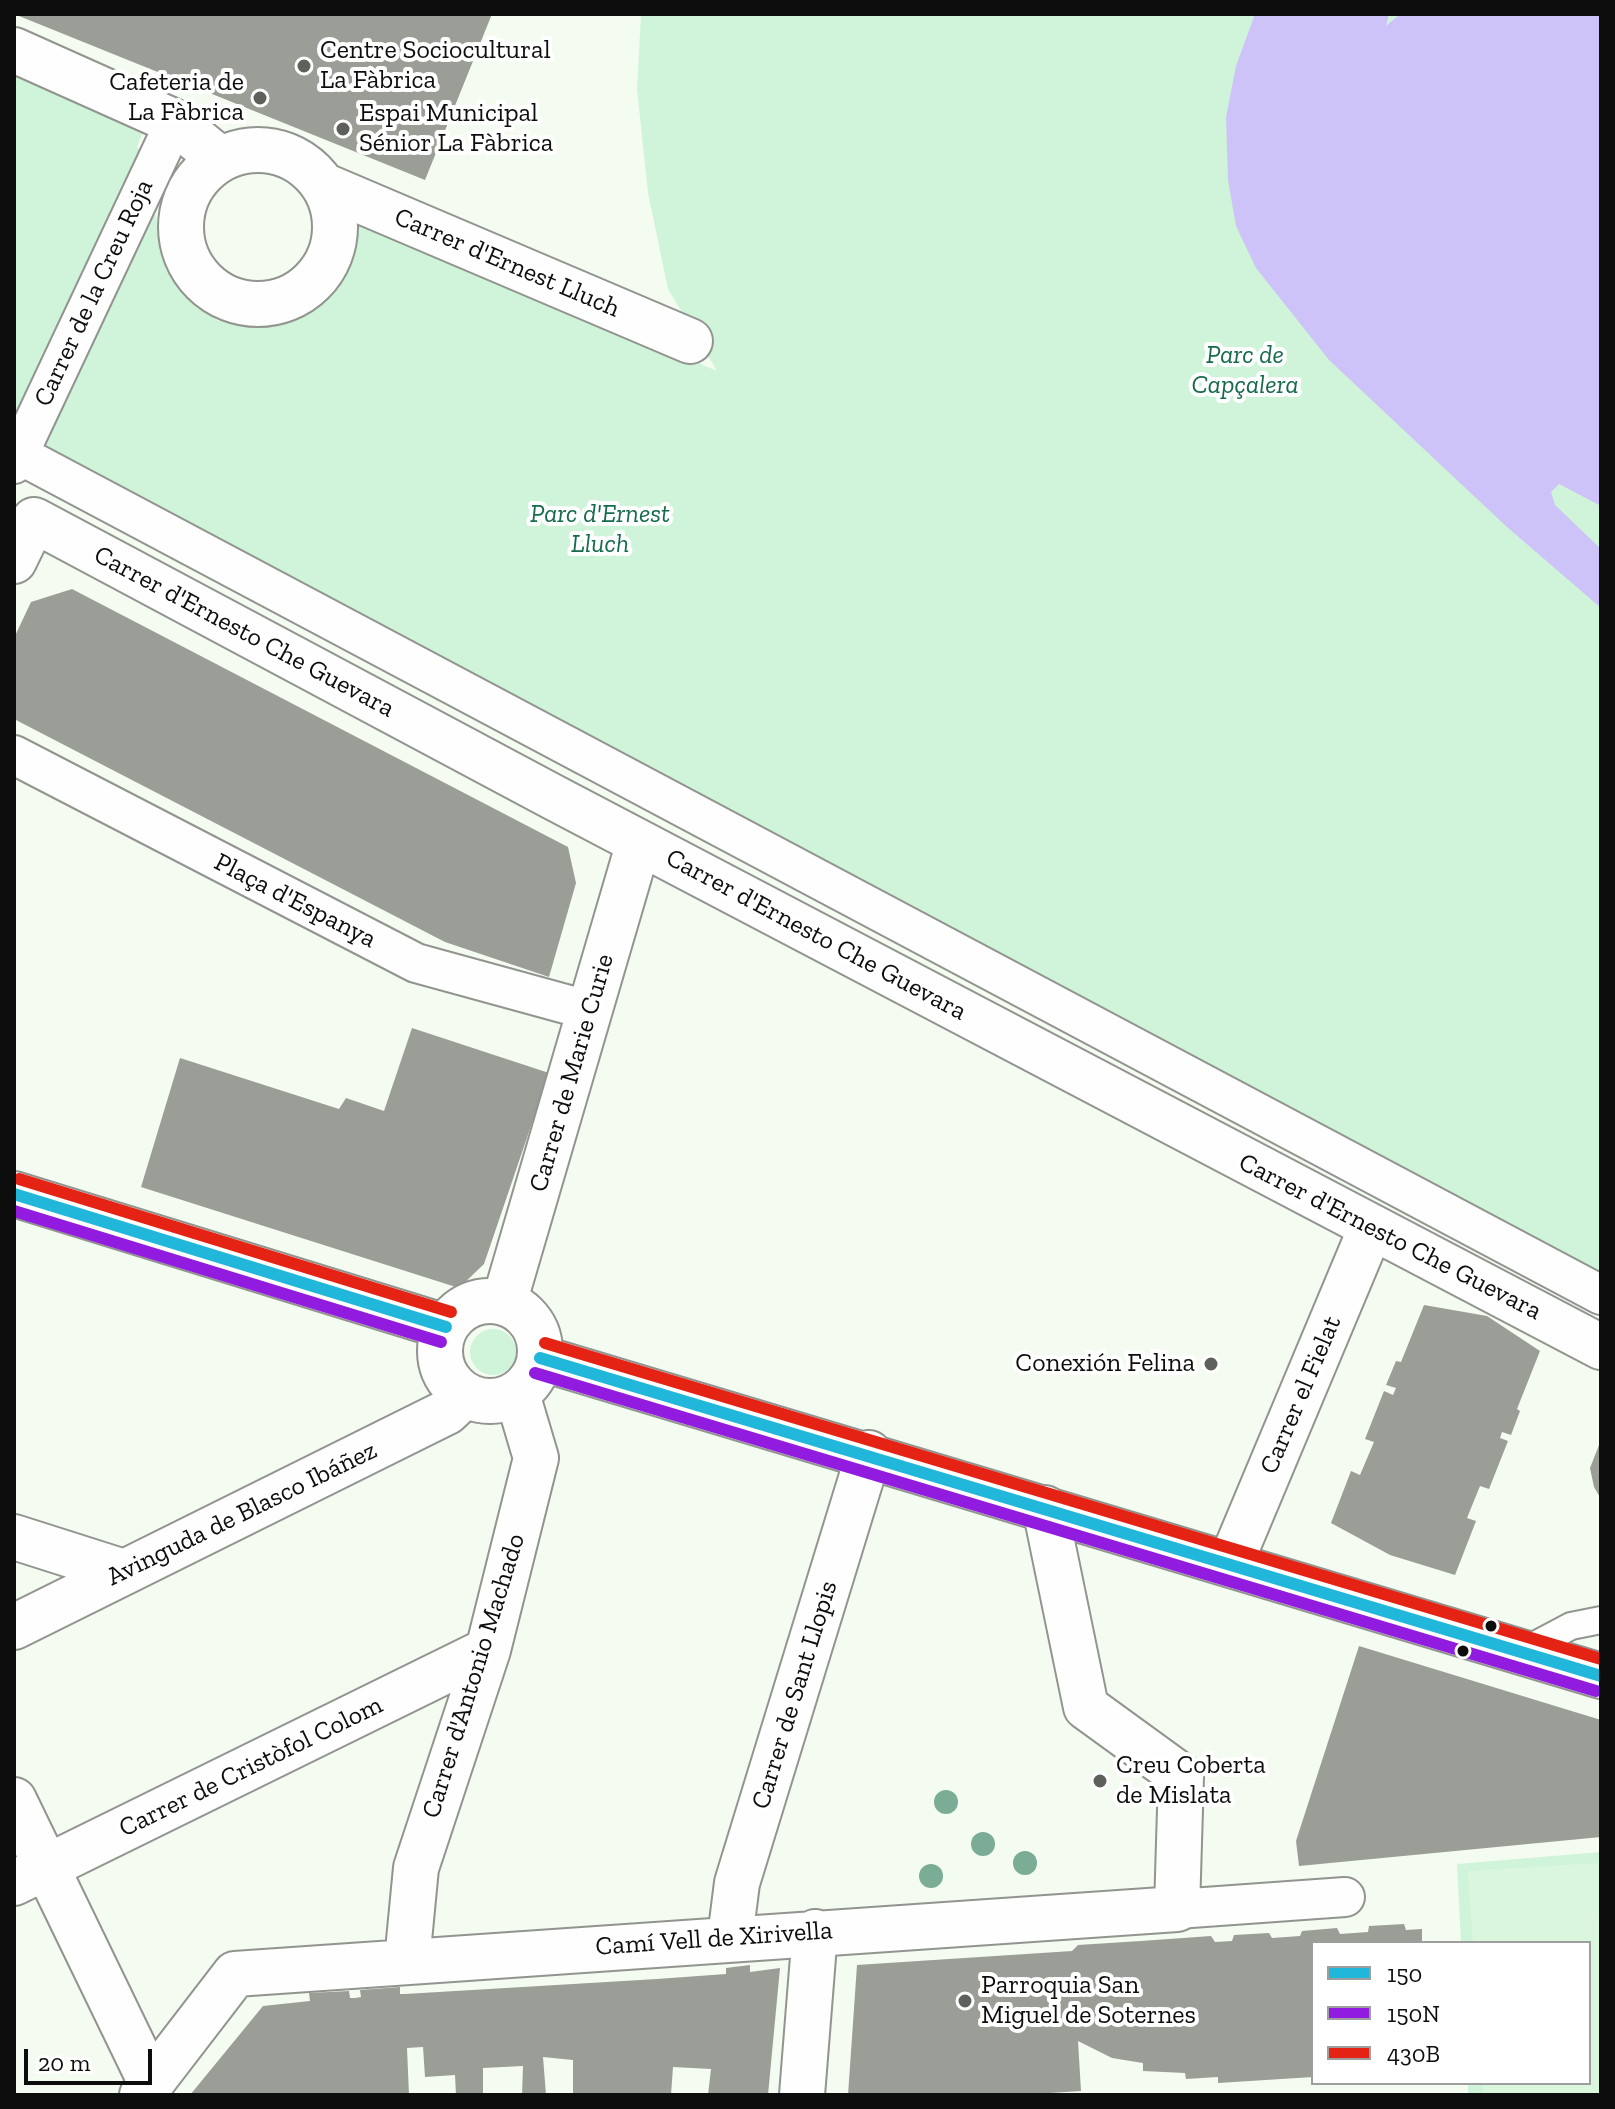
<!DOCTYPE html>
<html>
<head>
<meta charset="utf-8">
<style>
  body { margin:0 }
  #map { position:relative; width:1615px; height:2109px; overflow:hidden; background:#f4fbf0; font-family:"Zilla Slab",serif }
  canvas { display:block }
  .frame { position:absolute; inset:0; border:16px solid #0d0d0d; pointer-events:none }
  .legend { position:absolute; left:1311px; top:1941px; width:280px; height:144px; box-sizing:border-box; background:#fff; border:2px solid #9e9e9e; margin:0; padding:10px 14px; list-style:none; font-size:24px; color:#0d0d0d }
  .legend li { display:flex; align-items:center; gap:16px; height:40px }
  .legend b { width:40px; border:2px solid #9e9e9e }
  .scale { position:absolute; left:24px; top:2049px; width:128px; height:36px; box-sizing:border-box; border:4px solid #0d0d0d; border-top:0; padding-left:10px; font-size:24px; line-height:28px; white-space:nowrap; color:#0d0d0d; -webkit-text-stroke:6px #fff; paint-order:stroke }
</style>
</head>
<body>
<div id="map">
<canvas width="1615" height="2109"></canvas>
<div class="frame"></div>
<ul class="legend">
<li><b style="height:10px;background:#21b7db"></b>150</li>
<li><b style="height:10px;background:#921be0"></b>150N</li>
<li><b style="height:10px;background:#e42315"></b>430B</li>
</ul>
<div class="scale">20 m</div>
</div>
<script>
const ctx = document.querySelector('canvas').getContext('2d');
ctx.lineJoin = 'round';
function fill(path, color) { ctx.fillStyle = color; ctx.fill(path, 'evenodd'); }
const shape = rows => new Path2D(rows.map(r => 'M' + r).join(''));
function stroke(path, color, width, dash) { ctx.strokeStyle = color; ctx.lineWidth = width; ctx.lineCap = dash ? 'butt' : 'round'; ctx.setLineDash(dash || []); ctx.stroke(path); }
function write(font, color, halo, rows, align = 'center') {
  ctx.font = font + ' "Zilla Slab",serif'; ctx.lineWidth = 8; ctx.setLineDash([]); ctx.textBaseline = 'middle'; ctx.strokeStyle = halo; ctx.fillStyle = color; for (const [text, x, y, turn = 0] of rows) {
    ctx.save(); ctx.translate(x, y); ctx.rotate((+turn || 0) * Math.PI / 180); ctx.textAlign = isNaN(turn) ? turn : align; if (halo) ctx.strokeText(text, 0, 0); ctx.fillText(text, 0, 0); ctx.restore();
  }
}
const green = shape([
  [641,14,1601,14,1601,1283,34,448,150,199,179,288,218,321,267,325,306,316,338,288,354,252,353,213,717,371,668,289,648,193,637,89],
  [14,67,146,125,137,147,142,153,14,433],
  '470 1352a23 23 0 1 1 46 0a23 23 0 1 1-46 0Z',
  [1601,1852,1601,2095,1468,2095,1468,2083,1589,2083,1589,1943,1461,1943,1457,1864]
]);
const pitch = shape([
  [1598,1863,1601,2095,1483,2095,1482,2083,1589,2083,1589,1943,1473,1943,1468,1871]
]);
const water = shape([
  [1255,14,1389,14,1386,26,1400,14,1601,14,1601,506,1559,484,1551,492,1555,505,1601,549,1601,608,1507,527,1329,360,1256,268,1236,226,1228,180,1226,117,1236,66]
]);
const building = shape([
  [14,14,492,14,425,180],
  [72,589,568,847,576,883,549,977,445,942,14,719,14,638,31,602],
  [412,1028,549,1073,484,1264,459,1288,141,1187,180,1058,339,1109,346,1098,384,1111],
  [1424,1305,1487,1316,1540,1351,1517,1409,1520,1411,1511,1435,1502,1432,1500,1438,1508,1441,1489,1489,1480,1486,1467,1518,1476,1521,1455,1575,1390,1555,1331,1523,1351,1471,1360,1475,1374,1442,1365,1439,1384,1391,1393,1395,1396,1388,1386,1385,1396,1361,1401,1362],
  [1601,1440,1601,1499,1594,1487,1590,1468],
  [1359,1646,1601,1720,1601,1837,1299,1866,1296,1841],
  [1404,1924,1406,1930,1422,1929,1422,1943,1313,1943,1313,2077,1218,2083,1218,2077,1186,2079,1185,2073,1143,2071,1143,2063,1112,2058,1078,2041,1081,2091,1020,2095,848,2095,857,1965,1072,1951,1078,1945,1141,1941,1211,1936,1215,1942,1232,1941,1234,1935,1269,1933,1272,1938,1300,1936,1302,1931,1337,1928,1340,1934,1368,1932,1369,1926],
  [750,1965,750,1972,780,1968,768,2095,708,2095,711,2069,673,2067,671,2095,573,2095,573,2060,543,2057,546,2095,522,2095,523,2066,483,2068,483,2095,456,2095,455,2075,425,2077,423,2047,407,2048,409,2095,190,2095,263,2006,310,2001,309,1993,349,1991,350,1998,355,1998,361,1997,360,1990,373,1989,400,1987,400,1994,405,1994,657,1979,726,1974,726,1968]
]);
const service = shape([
  [1522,1652,1571,1626,1601,1620]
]);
const pedestrian = shape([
  [18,454,1601,1295],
  [14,464,175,122],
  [14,755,416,963,591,1011],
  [1177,1909,1345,1897]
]);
const minor = shape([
  [14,50,175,122,220,159],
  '181 227a77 77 0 1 1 154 0a77 77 0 1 1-154 0Z',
  [323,185,690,341],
  [14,561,34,520,553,797,1601,1347],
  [504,1303,639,842],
  [14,1537,124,1572],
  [1231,1562,1371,1228],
  [14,1800,151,2083],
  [14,1883,488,1650],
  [730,1938,737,1883,869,1453],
  [407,1961,416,1868,488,1650,536,1458,517,1394],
  [142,2095,235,1974,1177,1909,1181,1776,1086,1707,1045,1508],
  [802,2095,815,1932]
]);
const tertiary = shape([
  [14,1194,446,1327],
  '440 1351a50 50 0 1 1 100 0a50 50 0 1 1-100 0Z',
  [540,1358,1601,1676],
  [14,1627,447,1412,465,1395]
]);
const bus1 = shape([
  [14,1194,446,1327],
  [540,1358,1601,1676]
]);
const bus2 = shape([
  [14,1211,441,1342],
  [535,1373,1596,1691]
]);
const bus3 = shape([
  [19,1179,451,1312],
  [545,1343,1601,1659]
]);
const trees = [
  [946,1802],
  [983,1844],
  [1025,1863],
  [931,1876]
];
const markers = [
  [304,66,8,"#5e605c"],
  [260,98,8,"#5e605c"],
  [343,129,8,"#5e605c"],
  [1211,1364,8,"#5e605c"],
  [1491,1626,7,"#0d0d0d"],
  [1463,1651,7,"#0d0d0d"],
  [1100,1781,8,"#5e605c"],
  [965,2001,8,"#5e605c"]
];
const poiNames = [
  ["Centre Sociocultural",320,51],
  ["La Fàbrica",320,81],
  ["Cafeteria de",244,83,"right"],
  ["La Fàbrica",244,113,"right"],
  ["Espai Municipal",359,114],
  ["Sénior La Fàbrica",359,144],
  ["Conexión Felina",1195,1364,"right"],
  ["Creu Coberta",1116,1766],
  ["de Mislata",1116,1796],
  ["Parroquia San",981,1986],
  ["Miguel de Soternes",981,2016]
];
const streetNames = [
  ["Carrer d'Ernest Lluch",507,263,23],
  ["Carrer de la Creu Roja",94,293,-65],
  ["Carrer d'Ernesto Che Guevara",244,632,28],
  ["Plaça d'Espanya",295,901,27],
  ["Carrer d'Ernesto Che Guevara",816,935,28],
  ["Carrer de Marie Curie",572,1073,-74],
  ["Carrer d'Ernesto Che Guevara",1390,1237,27],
  ["Carrer el Fielat",1301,1395,-67],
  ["Avinguda de Blasco Ibáñez",242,1514,-26],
  ["Carrer d'Antonio Machado",474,1676,-73],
  ["Carrer de Sant Llopis",795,1695,-73],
  ["Carrer de Cristòfol Colom",251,1767,-26],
  ["Camí Vell de Xirivella",714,1939,-4]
];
const parkNames = [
  ["Parc de",1245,356],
  ["Capçalera",1245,386],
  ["Parc d'Ernest",600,515],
  ["Lluch",600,545]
];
fill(green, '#d0f4d9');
fill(pitch, '#daf7dd');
fill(water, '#cec3f8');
fill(building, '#9a9e96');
stroke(service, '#91948f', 30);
stroke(pedestrian, '#91948f', 42);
stroke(minor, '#91948f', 48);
stroke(tertiary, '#91948f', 48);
stroke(service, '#fdfefd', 26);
stroke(pedestrian, '#fdfefd', 38);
stroke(minor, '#fdfefd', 44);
stroke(tertiary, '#fdfefd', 44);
stroke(bus1, '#21b7db', 12);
stroke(bus2, '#921be0', 12);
stroke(bus3, '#e42315', 12);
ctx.fillStyle = '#7aac96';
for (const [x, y] of trees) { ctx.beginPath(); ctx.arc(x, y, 12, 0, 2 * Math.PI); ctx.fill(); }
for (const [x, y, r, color] of markers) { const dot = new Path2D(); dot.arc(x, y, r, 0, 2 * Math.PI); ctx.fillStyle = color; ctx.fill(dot); stroke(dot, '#fff', 3); }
write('26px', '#0d0d0d', '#fff', poiNames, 'left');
write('26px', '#0d0d0d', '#fff', streetNames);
write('italic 26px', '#176b4d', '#fff', parkNames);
</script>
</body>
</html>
